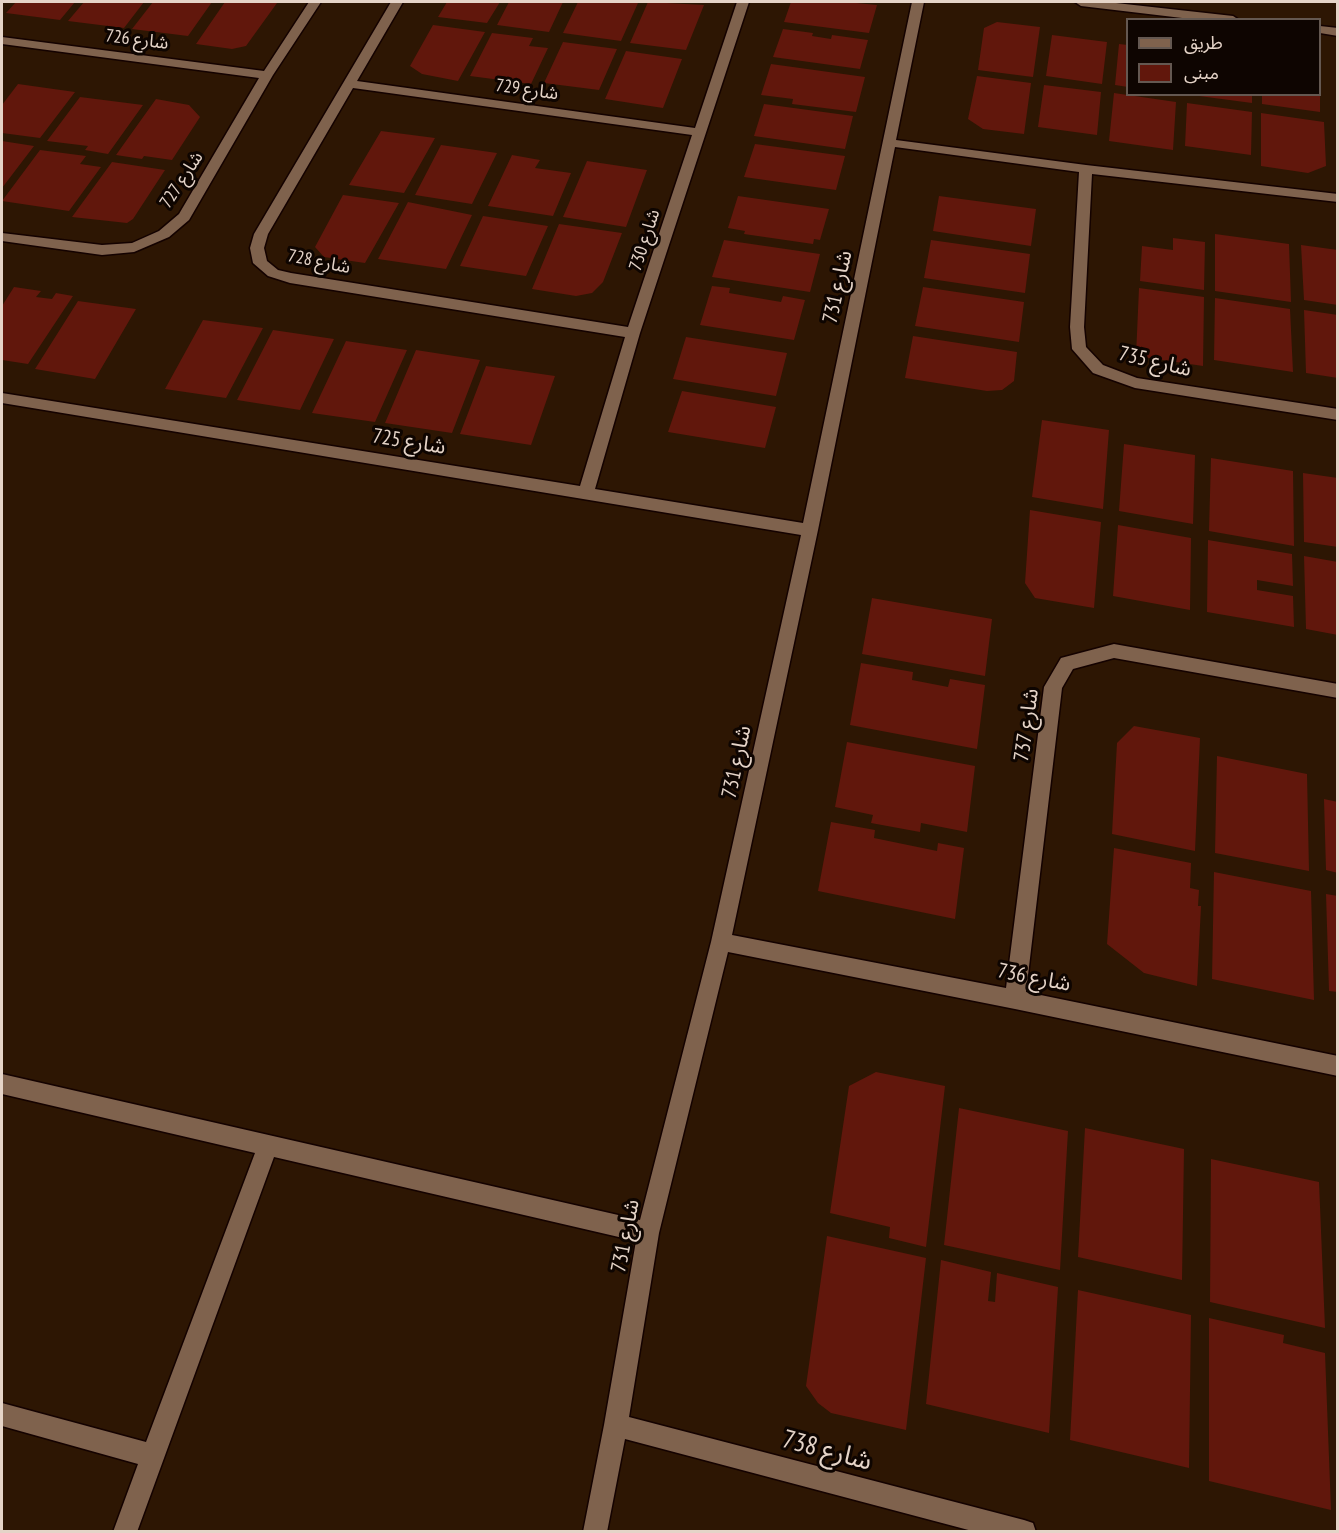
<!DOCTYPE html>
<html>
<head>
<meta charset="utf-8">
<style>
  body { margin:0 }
  #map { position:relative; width:1339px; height:1533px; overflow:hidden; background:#2d1603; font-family:"PT Sans Narrow","Noto Sans Arabic",sans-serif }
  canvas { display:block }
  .frame { position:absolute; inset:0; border:3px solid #e5d4c8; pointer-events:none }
  .legend { position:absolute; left:1126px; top:18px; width:195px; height:78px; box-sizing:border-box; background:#0e0501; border:2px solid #645851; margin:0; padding:8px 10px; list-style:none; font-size:18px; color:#e5d4c8 }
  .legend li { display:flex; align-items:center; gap:12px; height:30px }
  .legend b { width:30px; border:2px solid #645851 }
</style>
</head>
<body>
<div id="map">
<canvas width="1339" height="1533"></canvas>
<div class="frame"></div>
<ul class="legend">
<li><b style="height:8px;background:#7f624d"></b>طريق</li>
<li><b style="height:16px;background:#61170c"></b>مبنى</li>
</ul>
</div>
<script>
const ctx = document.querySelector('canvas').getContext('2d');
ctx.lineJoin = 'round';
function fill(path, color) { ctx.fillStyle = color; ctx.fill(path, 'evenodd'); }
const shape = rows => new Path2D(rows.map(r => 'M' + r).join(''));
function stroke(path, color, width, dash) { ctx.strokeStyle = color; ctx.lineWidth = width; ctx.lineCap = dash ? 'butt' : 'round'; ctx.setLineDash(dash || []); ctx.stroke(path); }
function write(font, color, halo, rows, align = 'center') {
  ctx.font = font + ' "PT Sans Narrow","Noto Sans Arabic",sans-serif'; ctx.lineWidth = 6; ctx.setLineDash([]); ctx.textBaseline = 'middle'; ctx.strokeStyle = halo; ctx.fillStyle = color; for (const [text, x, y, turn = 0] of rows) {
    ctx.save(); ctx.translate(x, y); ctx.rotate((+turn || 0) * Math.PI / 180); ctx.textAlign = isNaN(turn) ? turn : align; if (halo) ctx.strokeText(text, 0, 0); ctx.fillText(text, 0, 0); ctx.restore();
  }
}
const building = shape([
  [16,2,75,2,60,20,6,13],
  [84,2,144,2,124,28,68,21],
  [153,2,212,2,188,36,132,29],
  [225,2,277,3,246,46,232,49,196,44],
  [447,2,500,2,487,23,438,17],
  [509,2,563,2,549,32,497,25],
  [578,2,629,2,638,3,621,41,563,33],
  [648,2,704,5,686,50,630,43],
  [791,2,846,2,877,5,869,33,784,22],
  [997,22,1040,27,1033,77,978,70,984,28],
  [433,25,485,32,458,81,422,74,410,66],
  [783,29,813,33,812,36,831,39,832,35,868,40,860,69,773,57],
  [492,33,533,38,529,46,548,48,531,84,470,76],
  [1052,35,1107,42,1102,84,1046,76],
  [563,42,617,49,599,90,544,83],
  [1119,44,1128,45,1128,87,1115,85],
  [626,51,682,59,663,108,605,99],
  [771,64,865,77,856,112,792,104,793,99,761,95],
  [977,76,1031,83,1024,134,983,129,968,119],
  [18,84,75,92,40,138,2,133,2,105],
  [1044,85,1101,92,1097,135,1038,127],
  [1114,93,1176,102,1173,150,1109,141],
  [1199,94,1252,94,1252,103,1199,96],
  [1262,94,1320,94,1320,112,1262,104],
  [80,97,143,105,108,154,85,150,88,146,47,141],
  [156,99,189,105,200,117,172,160,144,156,142,159,116,155],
  [1187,103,1252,112,1251,155,1185,146],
  [764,104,853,116,845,149,754,136],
  [1261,113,1324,122,1326,166,1308,173,1261,166],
  [381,131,435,138,404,193,349,185],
  [2,141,34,146,2,188],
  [755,144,845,156,836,190,744,177],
  [441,145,497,153,472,204,415,195],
  [40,150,86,156,80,164,101,167,69,211,2,201],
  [512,155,540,160,535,168,571,173,553,216,488,206],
  [587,161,647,170,626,227,563,217],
  [112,162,165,170,133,219,127,223,72,217],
  [343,195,399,203,365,263,324,257,315,247],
  [738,196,829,209,820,240,814,239,813,244,744,234,745,231,728,228],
  [939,196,1036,209,1031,246,933,231],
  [408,202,472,215,446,269,378,259],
  [483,216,548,226,526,276,460,266],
  [559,224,622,233,603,282,592,293,576,296,532,289],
  [1215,234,1289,244,1291,302,1215,291],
  [1173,238,1205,242,1204,290,1140,281,1142,246,1173,250],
  [724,240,820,254,810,292,712,277],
  [931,240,1030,254,1025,293,924,278],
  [1301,245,1338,250,1338,305,1304,300],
  [712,286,730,288,729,293,781,302,783,296,805,300,794,340,700,325],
  [14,287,41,291,36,297,52,299,56,293,73,296,28,364,2,360,2,306],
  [923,287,1024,302,1019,342,915,326],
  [1139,288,1204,297,1203,366,1136,356],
  [1215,298,1290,309,1293,372,1214,360],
  [78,301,136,309,95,379,35,369],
  [1304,310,1338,315,1338,378,1306,373],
  [203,320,263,328,226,398,165,389],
  [273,330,334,339,300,410,237,400],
  [913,336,1017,352,1014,381,1002,390,987,391,905,378],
  [686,337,787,353,776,396,673,379],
  [346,341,407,350,375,422,312,413],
  [416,350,480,360,452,433,385,423],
  [486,366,555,376,531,445,460,434],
  [682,391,776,407,765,448,668,432],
  [1042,420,1109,430,1103,509,1032,497],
  [1124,444,1195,455,1193,524,1119,511],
  [1211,458,1293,471,1294,546,1209,531],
  [1303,473,1338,478,1338,547,1304,542],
  [1030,510,1101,522,1094,608,1035,598,1025,583],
  [1118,525,1191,538,1190,610,1113,596],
  [1208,540,1292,554,1293,586,1257,580,1257,590,1293,596,1294,627,1207,612],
  [1304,556,1338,562,1338,635,1306,629],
  [872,598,992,619,985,676,862,654],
  [861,663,913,672,912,680,948,687,950,679,985,685,977,749,850,725],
  [1134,726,1200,738,1195,851,1112,834,1117,743],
  [847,742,975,766,967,832,921,823,920,832,871,823,873,815,835,807],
  [1217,756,1307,774,1309,871,1215,853],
  [1324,799,1338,802,1338,873,1326,870],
  [831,822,875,830,874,838,937,851,938,843,964,848,955,919,818,891],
  [1114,848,1191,863,1190,888,1199,890,1198,906,1201,906,1197,986,1144,973,1107,944],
  [1214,872,1311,891,1314,1000,1212,979],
  [1326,894,1338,896,1338,992,1329,991],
  [876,1072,945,1086,926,1247,889,1238,890,1227,830,1213,849,1086],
  [959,1108,1068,1131,1060,1270,944,1245],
  [1085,1128,1184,1149,1182,1280,1078,1257],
  [1211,1159,1319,1182,1325,1328,1210,1302],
  [827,1236,926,1258,906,1430,831,1413,818,1403,806,1386],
  [941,1260,991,1272,988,1301,995,1302,997,1273,1058,1287,1049,1433,926,1404],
  [1078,1290,1191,1315,1189,1468,1070,1440],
  [1209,1318,1284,1335,1283,1343,1325,1353,1331,1510,1209,1481]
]);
const street = shape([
  [309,2,321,2,273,75,189,220,169,237,134,252,102,255,2,241,2,233,102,245,132,243,159,231,179,214,259,78,2,44,2,37,264,71,309,2],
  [391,2,403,2,357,81,695,128,737,2,749,2,640,333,595,489,803,523,912,2,924,2,896,140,1086,165,1338,194,1338,202,1092,174,1084,327,1086,347,1103,365,1137,378,1338,409,1338,420,1135,388,1093,373,1072,349,1070,327,1079,172,895,147,818,530,732,935,1006,988,1044,687,1061,658,1114,644,1338,684,1338,698,1114,658,1073,669,1062,688,1026,992,1338,1056,1338,1076,1015,1009,728,952,659,1233,629,1417,1024,1520,1033,1523,1036,1532,976,1532,625,1439,607,1532,583,1532,604,1425,636,1241,274,1157,137,1532,113,1532,138,1464,2,1426,2,1403,146,1442,255,1153,2,1094,2,1074,640,1220,711,942,801,535,2,403,2,393,580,486,625,337,290,283,268,276,253,263,250,248,254,234,391,2],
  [353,88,692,135,628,327,291,273,278,270,267,261,264,248,268,234,353,88],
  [1075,2,1107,2,1233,16,1239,20,1199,20,1081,6,1075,2],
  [1320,26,1338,28,1338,36,1320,33,1320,26]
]);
const farStreetnames = [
  ["شارع 726",137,40,7],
  ["شارع 729",527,90,8],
  ["شارع 727",182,180,-57],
  ["شارع 730",645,240,-72],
  ["شارع 728",319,262,11]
];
const streetNames = [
  ["شارع 731",838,287,-78],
  ["شارع 735",1155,362,13],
  ["شارع 725",409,442,9],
  ["شارع 737",1027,725,-82],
  ["شارع 731",737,762,-78],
  ["شارع 736",1034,978,11],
  ["شارع 731",626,1236,-79]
];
const nearStreetnames = [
  ["شارع 738",827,1451,15]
];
fill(building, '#61170c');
stroke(street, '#140200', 3);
fill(street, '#7f624d');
write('18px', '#e5d4c8', '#0e0501', farStreetnames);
write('21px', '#e5d4c8', '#0e0501', streetNames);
write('26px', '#e5d4c8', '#0e0501', nearStreetnames);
</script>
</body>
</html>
